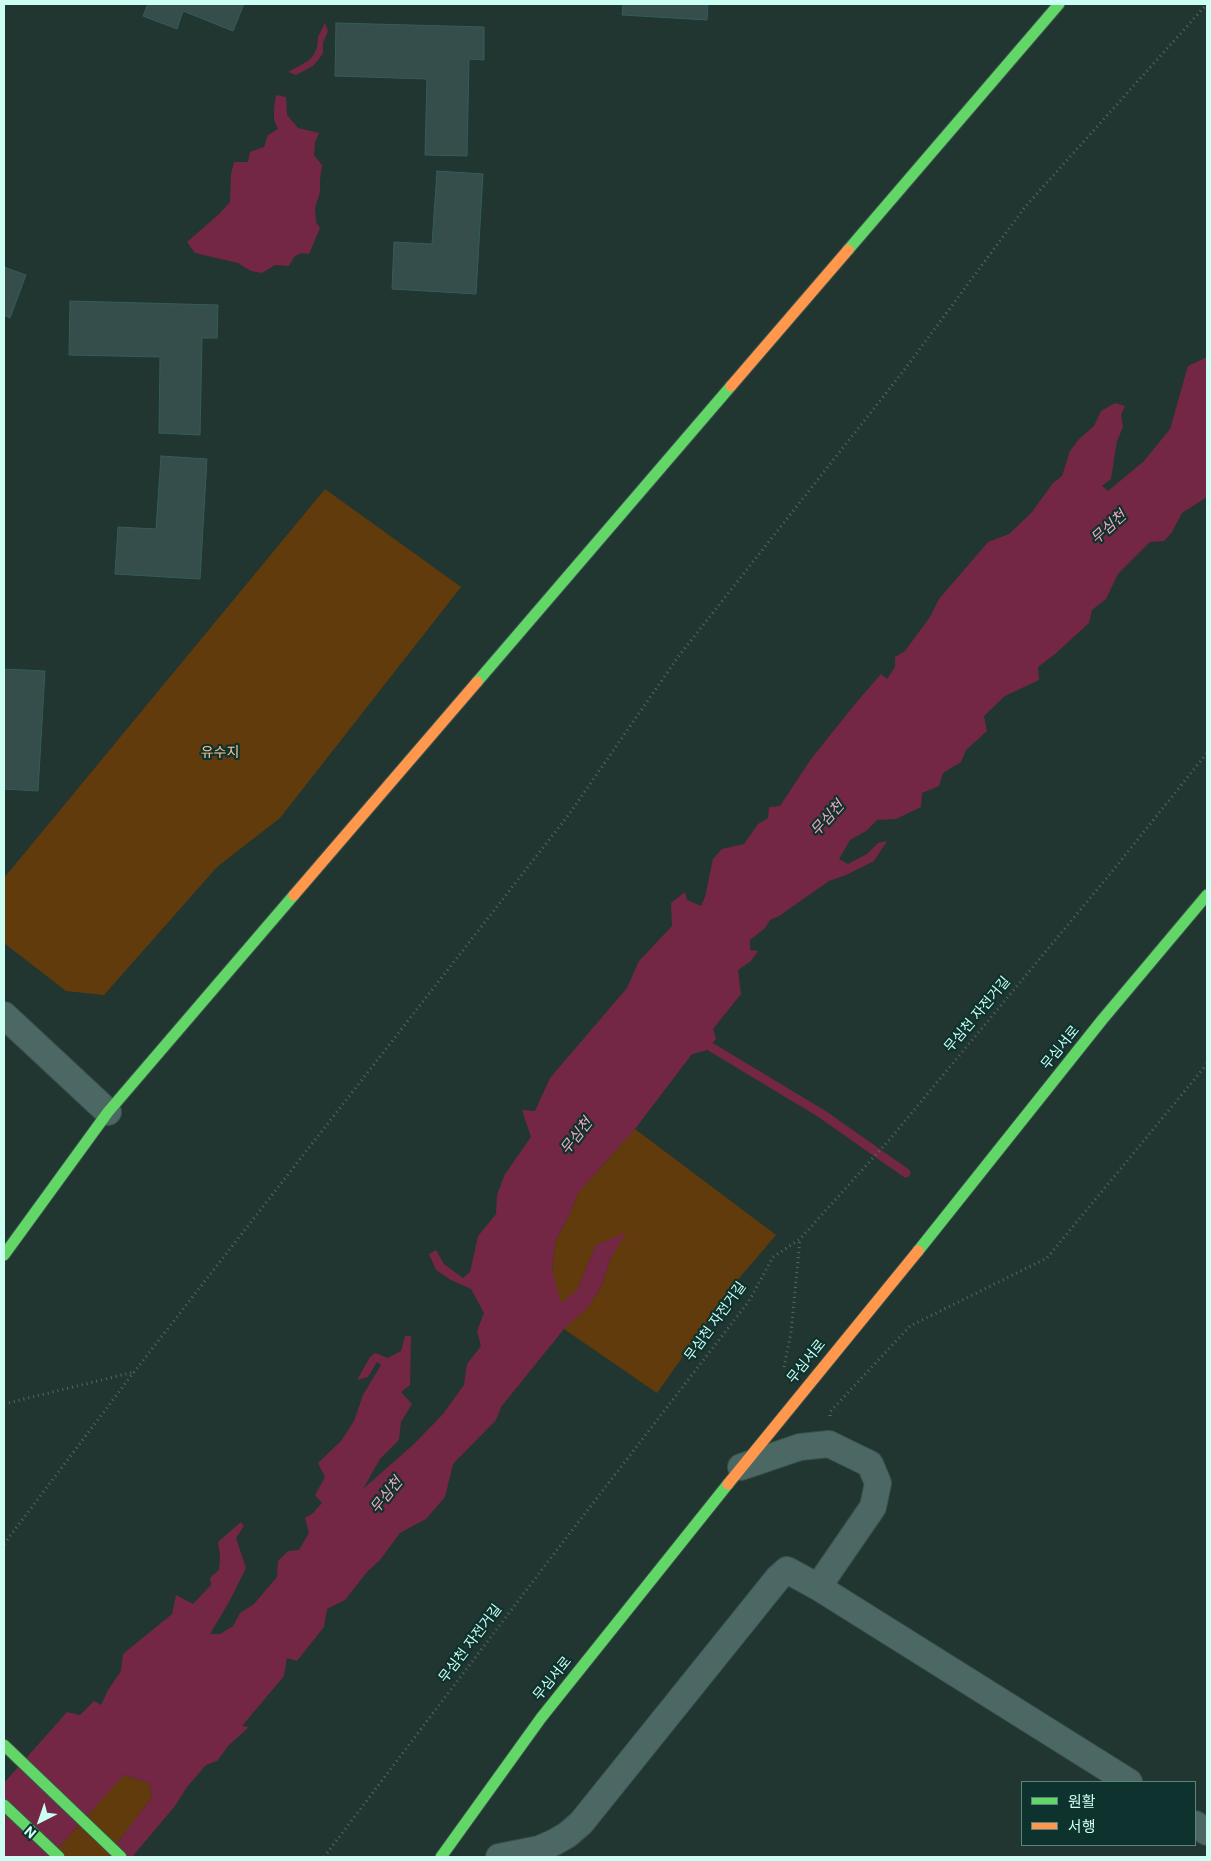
<!DOCTYPE html>
<html>
<head>
<meta charset="utf-8">
<style>
  body { margin:0 }
  #map { position:relative; width:1211px; height:1861px; overflow:hidden; background:#213531; font-family:Roboto,"Noto Sans KR",sans-serif }
  canvas { display:block }
  .frame { position:absolute; inset:0; border:5px solid #ccfff4; pointer-events:none }
  .legend { position:absolute; left:1021px; top:1781px; width:175px; height:65px; box-sizing:border-box; background:#0e322d; border:1px solid #5a847d; margin:0; padding:6px 9px; list-style:none; font-size:15px; color:#ccfff4 }
  .legend li { display:flex; align-items:center; gap:10px; height:25px }
  .legend b { width:25px; border:1px solid #5a847d }
  .north { position:absolute; left:15px; top:1796px; width:50px; height:50px; -webkit-text-stroke:4px #0e322d; paint-order:stroke; rotate:221deg; font-size:14px; font-weight:700; line-height:20px; text-align:center; color:#ccfff4 }
  .north::after { content:''; display:block; margin:auto; width:18px; height:22px; background:#ccfff4; clip-path:polygon(50% 0,100% 100%,50% 72%,0 100%) }
</style>
</head>
<body>
<div id="map">
<canvas width="1211" height="1861"></canvas>
<div class="frame"></div>
<ul class="legend">
<li><b style="height:6px;background:#63d668"></b>원활</li>
<li><b style="height:6px;background:#ff974d"></b>서행</li>
</ul>
<div class="north">N</div>
</div>
<script>
const ctx = document.querySelector('canvas').getContext('2d');
ctx.lineJoin = 'round';
function fill(path, color) { ctx.fillStyle = color; ctx.fill(path, 'evenodd'); }
const shape = rows => new Path2D(rows.map(r => 'M' + r).join(''));
function stroke(path, color, width, dash) { ctx.strokeStyle = color; ctx.lineWidth = width; ctx.lineCap = dash ? 'butt' : 'round'; ctx.setLineDash(dash || []); ctx.stroke(path); }
function write(font, color, halo, rows, align = 'center') {
  ctx.font = font + ' Roboto,"Noto Sans KR",sans-serif'; ctx.lineWidth = 4.5; ctx.setLineDash([]); ctx.textBaseline = 'middle'; ctx.strokeStyle = halo; ctx.fillStyle = color; for (const [text, x, y, turn = 0] of rows) {
    ctx.save(); ctx.translate(x, y); ctx.rotate((+turn || 0) * Math.PI / 180); ctx.textAlign = isNaN(turn) ? turn : align; if (halo) ctx.strokeText(text, 0, 0); ctx.fillText(text, 0, 0); ctx.restore();
  }
}
const green = shape([
  [325,489,461,587,280,818,217,867,104,995,66,991,4,943,4,878],
  [635,1129,776,1235,735,1283,657,1393,564,1329,588,1307,601,1287,611,1258,625,1233,596,1245,577,1290,560,1304,552,1270,556,1240,569,1216,578,1193],
  [124,1775,149,1783,152,1797,107,1857,50,1857]
]);
const water = shape([
  [325,23,328,31,323,43,323,53,319,59,313,66,296,75,288,72,308,61,313,56,317,48,318,37],
  [276,95,286,97,287,115,298,128,319,133,315,142,314,155,322,165,320,180,320,192,315,208,316,222,320,228,309,254,301,253,294,257,289,266,275,265,262,273,251,271,238,263,195,253,187,242,219,214,230,202,231,174,234,162,248,162,250,152,264,147,268,135,278,129,274,120,274,108],
  [1207,357,1207,497,1182,513,1172,532,1164,541,1150,542,1118,574,1106,599,1092,610,1089,623,1055,654,1038,667,1039,680,1005,696,984,716,987,731,966,750,961,762,943,773,939,786,922,793,921,807,896,819,877,820,866,831,850,840,839,859,848,864,867,854,878,843,887,841,874,861,846,875,829,881,779,916,770,920,765,928,750,940,750,950,758,951,751,961,738,970,741,994,713,1029,716,1039,705,1051,692,1054,635,1129,578,1193,569,1216,556,1240,552,1270,561,1303,577,1290,596,1245,626,1232,611,1258,601,1287,588,1307,564,1329,501,1407,496,1420,453,1464,445,1497,426,1519,400,1533,380,1560,367,1572,345,1600,327,1609,324,1627,297,1661,287,1658,284,1676,242,1726,249,1727,229,1745,217,1761,206,1765,187,1787,175,1806,132,1857,107,1857,152,1797,149,1783,124,1775,50,1857,4,1857,4,1783,67,1712,80,1715,94,1701,101,1705,108,1690,121,1671,123,1654,172,1614,176,1595,193,1604,211,1585,210,1578,219,1570,220,1556,218,1542,241,1522,244,1526,236,1538,246,1568,229,1602,210,1634,220,1634,233,1626,240,1613,254,1604,277,1577,278,1561,288,1551,299,1550,309,1533,305,1518,312,1514,322,1503,315,1495,325,1477,318,1463,341,1441,354,1421,363,1395,381,1365,377,1362,368,1377,357,1380,370,1357,375,1353,388,1358,401,1351,405,1336,411,1336,410,1385,401,1392,412,1404,401,1422,399,1440,380,1459,363,1489,414,1444,443,1414,464,1385,467,1364,481,1346,477,1331,484,1313,471,1289,451,1280,436,1270,429,1254,436,1250,444,1264,463,1278,470,1272,478,1236,496,1214,497,1195,505,1174,531,1137,522,1110,535,1111,550,1078,627,988,639,961,672,926,671,903,685,892,687,900,701,906,705,897,713,859,722,849,744,844,758,824,768,818,769,807,780,806,811,759,855,704,881,674,887,679,895,667,895,657,905,651,930,617,939,599,988,542,1009,534,1032,512,1053,483,1062,476,1070,451,1079,439,1094,426,1101,411,1115,403,1125,406,1121,415,1123,427,1117,441,1111,479,1102,486,1108,491,1144,461,1170,429,1188,366]
]);
const stream = shape([
  [701,1041,822,1114,906,1173]
]);
const building = shape([
  [148,4,244,4,233,31,183,11,177,29,143,16,148,4],
  [623,4,708,4,707,20,622,15,623,4],
  [336,23,484,27,484,60,469,59,467,156,425,155,427,79,335,76,336,23],
  [437,171,483,174,476,294,392,289,394,242,432,244,437,171],
  [4,267,26,275,10,318,4,315,4,267],
  [70,301,218,305,217,338,202,338,200,435,159,433,160,357,69,355,70,301],
  [161,456,207,459,200,579,115,574,118,527,156,529,161,456],
  [4,669,45,671,38,791,4,789,4,669]
]);
const path = shape([
  [784,1367,791,1333,800,1239],
  [4,1404,134,1372],
  [830,1416,830,1412,910,1326,1047,1258,1207,1064],
  [4,1544,134,1372,570,813,678,657,905,369,1025,207,1207,4],
  [324,1857,553,1555,749,1301,773,1257,800,1239,890,1139,1110,874,1207,753]
]);
const street = shape([
  [4,1015,108,1112],
  [741,1467,800,1447,829,1444,870,1464,878,1483,873,1507,818,1587],
  [1195,1824,1207,1832],
  [499,1857,539,1849,553,1843,567,1835,581,1823,778,1578,787,1570,818,1587,1129,1782]
]);
const fast = shape([
  [848,250,1059,4],
  [477,682,731,386],
  [918,1251,1102,1020,1207,895],
  [4,1255,108,1112,294,895],
  [4,1745,121,1857],
  [4,1805,59,1857],
  [441,1857,541,1718,728,1484]
]);
const slow = shape([
  [731,386,848,250],
  [294,895,477,682],
  [728,1484,918,1251]
]);
const parkNames = [
  ["유수지",220,753]
];
const streetNames = [
  ["무심천 자전거길",978,1015,-50],
  ["무심서로",1061,1048,-51],
  ["무심천 자전거길",716,1322,-54],
  ["무심서로",807,1362,-51],
  ["무심천 자전거길",471,1644,-53],
  ["무심서로",553,1679,-51]
];
const waterNames = [
  ["무심천",1109,528,-42],
  ["무심천",828,819,-48],
  ["무심천",577,1137,-52],
  ["무심천",387,1496,-51]
];
fill(green, '#623b0d');
fill(water, '#742744');
stroke(stream, '#742744', 9);
fill(building, '#354e4c');
stroke(building, '#345c5b', 1);
stroke(street, '#3a514c', 28);
stroke(fast, '#3a514c', 13);
stroke(slow, '#3a514c', 13);
stroke(path, '#516a66', 3, [1, 4]);
stroke(street, '#4b6864', 26);
stroke(fast, '#63d668', 11);
stroke(slow, '#ff974d', 11);
write('14px', '#fec493', '#0e322d', parkNames);
write('14px', '#ccfff4', '#0e322d', streetNames);
write('italic 15px', '#f4a9be', '#0e322d', waterNames);
</script>
</body>
</html>
